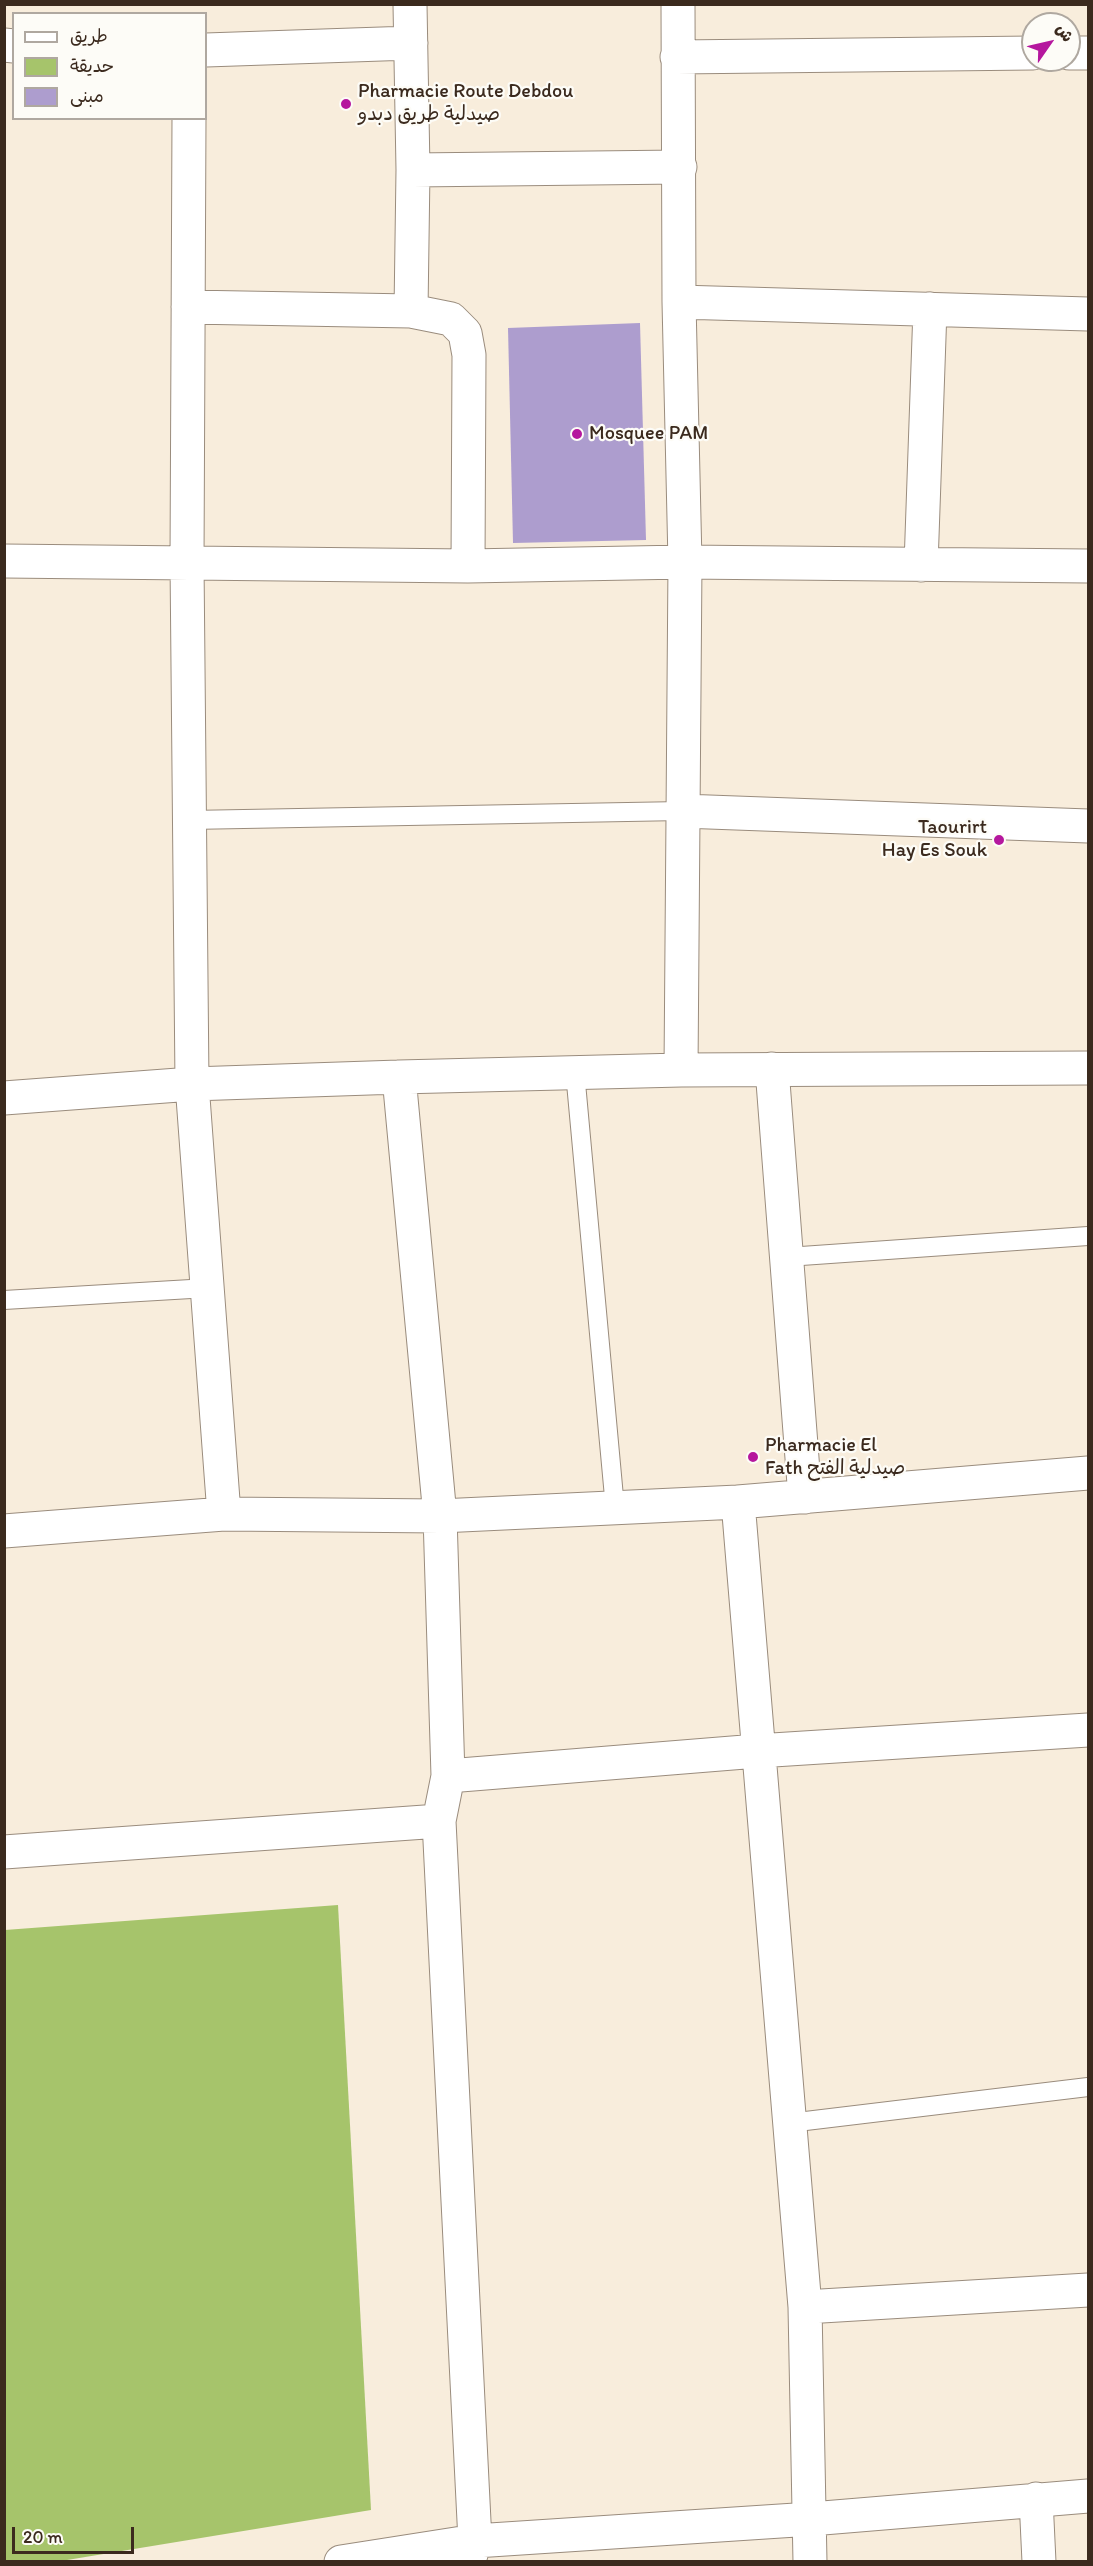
<!DOCTYPE html>
<html>
<head>
<meta charset="utf-8">
<style>
  body { margin:0 }
  #map { position:relative; width:1093px; height:2566px; overflow:hidden; background:#f8eddc; font-family:Itim,"Playpen Sans Arabic",sans-serif }
  canvas { display:block }
  .frame { position:absolute; inset:0; border:6px solid #3b2a1e; pointer-events:none }
  .legend { position:absolute; left:12px; top:12px; width:195px; height:108px; box-sizing:border-box; background:#fdfcf7; border:2px solid #afa8a0; margin:0; padding:8px 10px; list-style:none; font-size:18px; color:#3b2a1e }
  .legend li { display:flex; align-items:center; gap:12px; height:30px }
  .legend b { width:30px; border:2px solid #afa8a0 }
  .north { position:absolute; left:1021px; top:12px; width:60px; height:60px; box-sizing:border-box; background:#fdfcf7; border:2px solid #afa8a0; border-radius:50%; rotate:56deg; font-size:16px; font-weight:700; line-height:24px; text-align:center; color:#3b2a1e }
  .north::after { content:''; display:block; margin:auto; width:21px; height:27px; background:#b5179e; clip-path:polygon(50% 0,100% 100%,50% 72%,0 100%) }
  .scale { position:absolute; left:12px; top:2527px; width:122px; height:27px; box-sizing:border-box; border:3px solid #3b2a1e; border-top:0; padding-left:8px; font-size:18px; line-height:21px; white-space:nowrap; color:#3b2a1e; -webkit-text-stroke:4px #fdfcf7; paint-order:stroke }
</style>
</head>
<body>
<div id="map">
<canvas width="1093" height="2566"></canvas>
<div class="frame"></div>
<ul class="legend">
<li><b style="height:8px;background:#fff"></b>طريق</li>
<li><b style="height:16px;background:#a6c46b"></b>حديقة</li>
<li><b style="height:16px;background:#ad9dce"></b>مبنى</li>
</ul>
<div class="north">ش</div>
<div class="scale">20 m</div>
</div>
<script>
const ctx = document.querySelector('canvas').getContext('2d');
ctx.lineJoin = 'round';
function fill(path, color) { ctx.fillStyle = color; ctx.fill(path, 'evenodd'); }
const shape = rows => new Path2D(rows.map(r => 'M' + r).join(''));
function stroke(path, color, width, dash) { ctx.strokeStyle = color; ctx.lineWidth = width; ctx.lineCap = dash ? 'butt' : 'round'; ctx.setLineDash(dash || []); ctx.stroke(path); }
function write(font, color, halo, rows, align = 'center') {
  ctx.font = font + ' Itim,"Playpen Sans Arabic",sans-serif'; ctx.lineWidth = 4.5; ctx.setLineDash([]); ctx.textBaseline = 'middle'; ctx.strokeStyle = halo; ctx.fillStyle = color; for (const [text, x, y, turn = 0] of rows) {
    ctx.save(); ctx.translate(x, y); ctx.rotate((+turn || 0) * Math.PI / 180); ctx.textAlign = isNaN(turn) ? turn : align; if (halo) ctx.strokeText(text, 0, 0); ctx.fillText(text, 0, 0); ctx.restore();
  }
}
const green = shape([
  [338,1905,371,2510,61,2561,5,2561,5,1930]
]);
const building = shape([
  [640,323,646,540,513,543,508,328]
]);
const lane = shape([
  [189,820,682,811],
  [575,1072,615,1508],
  [787,1257,1088,1236],
  [4,1300,208,1288],
  [789,2123,1088,2087]
]);
const street = shape([
  [410,4,413,170,411,311,451,319,465,333,469,355,468,566],
  [678,4,679,302,685,562,681,1070],
  [4,45,14,46],
  [206,50,411,43],
  [1069,53,1088,53],
  [677,57,1033,53],
  [189,118,187,562,192,1084,224,1514],
  [413,170,680,167],
  [679,302,1088,314],
  [188,307,411,311],
  [4,561,468,566,685,562,1088,566],
  [921,565,930,309],
  [682,811,1088,826],
  [772,1069,805,1497],
  [4,1098,192,1084,399,1077,681,1070,1088,1068],
  [738,1502,805,2307,810,2562],
  [4,1531,224,1514,440,1516,738,1502,1088,1473],
  [448,1776,757,1751,1088,1730],
  [439,1821,475,2541,469,2561],
  [4,1852,439,1821,448,1776,440,1516,399,1077],
  [805,2307,1088,2290],
  [1036,2499,1039,2562],
  [341,2562,475,2541,811,2519,1088,2496]
]);
const markers = [
  [346,104,6,"#b5179e"],
  [577,434,6,"#b5179e"],
  [999,840,6,"#b5179e"],
  [753,1457,6,"#b5179e"]
];
const poiNames = [
  ["Pharmacie Route Debdou",358,92],
  ["صيدلية طريق دبدو",358,115],
  ["Mosquee PAM",589,434],
  ["Taourirt",987,828,"right"],
  ["Hay Es Souk",987,851,"right"],
  ["Pharmacie El",765,1446],
  ["Fath صيدلية الفتح",765,1469]
];
fill(green, '#a6c46b');
fill(building, '#ad9dce');
stroke(lane, '#9a8c7d', 20);
stroke(street, '#9a8c7d', 35);
stroke(lane, '#fff', 18);
stroke(street, '#fff', 33);
for (const [x, y, r, color] of markers) { const dot = new Path2D(); dot.arc(x, y, r, 0, 2 * Math.PI); ctx.fillStyle = color; ctx.fill(dot); stroke(dot, '#fdfcf7', 2); }
write('20px', '#3b2a1e', '#fdfcf7', poiNames, 'left');
</script>
</body>
</html>
